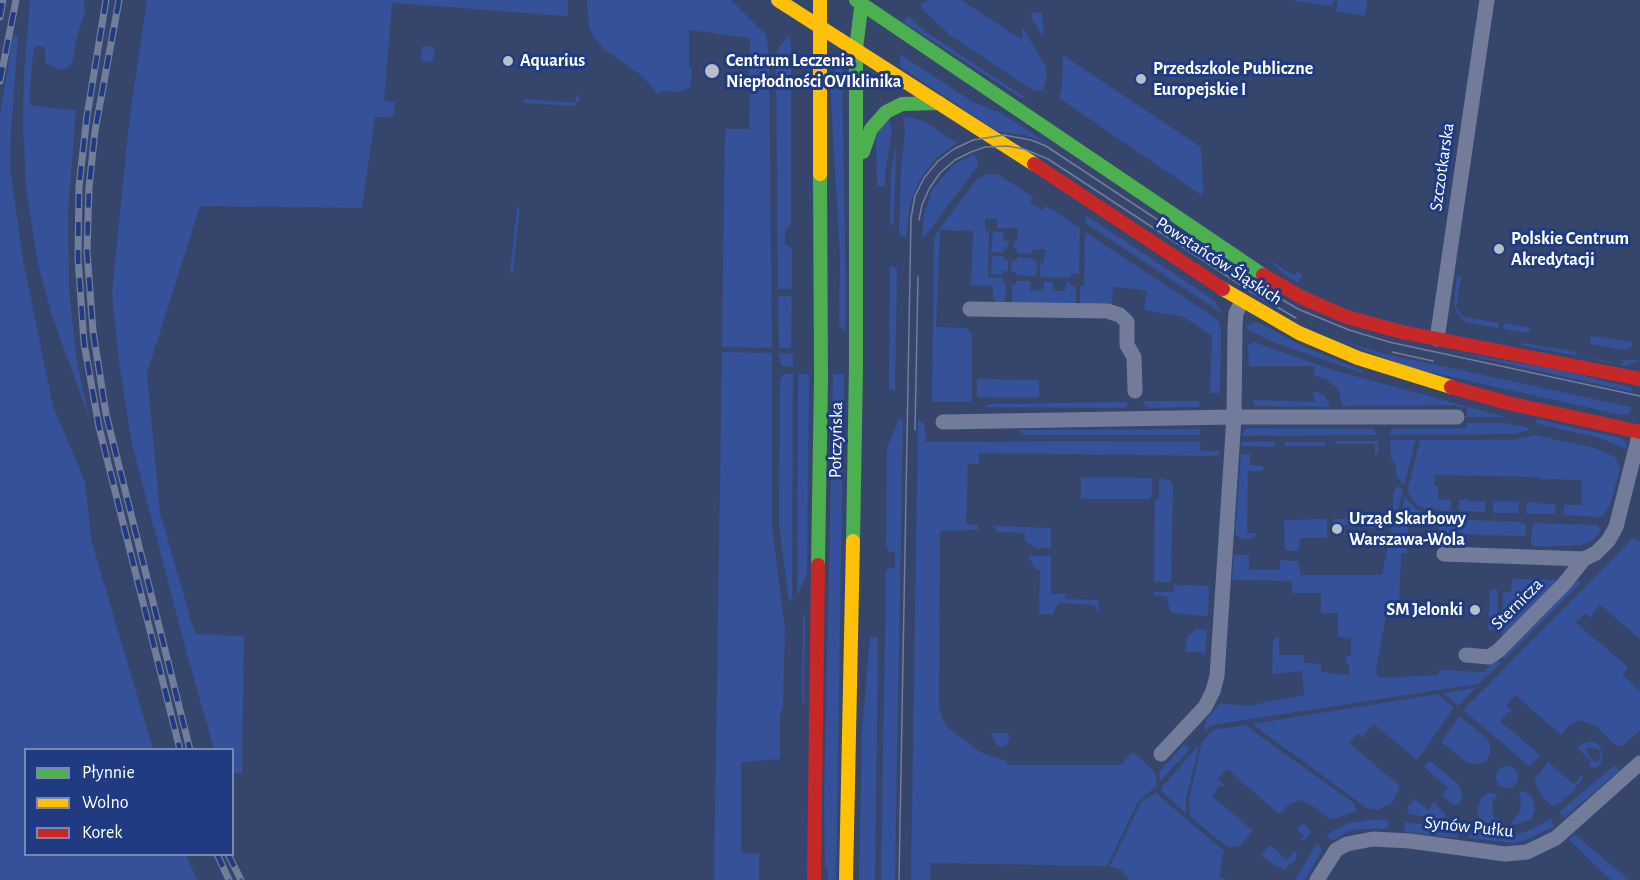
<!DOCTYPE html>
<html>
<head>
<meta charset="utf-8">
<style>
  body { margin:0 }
  #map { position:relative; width:1640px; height:880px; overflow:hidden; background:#36456c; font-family:"Alegreya Sans",sans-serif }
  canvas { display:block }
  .legend { position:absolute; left:24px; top:748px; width:210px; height:108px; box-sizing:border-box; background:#203b82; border:2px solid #7989b4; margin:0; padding:8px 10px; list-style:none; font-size:18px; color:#fff }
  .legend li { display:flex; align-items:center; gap:12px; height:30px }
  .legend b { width:30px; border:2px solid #7989b4 }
</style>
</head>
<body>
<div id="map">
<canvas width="1640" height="880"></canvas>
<ul class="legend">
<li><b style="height:8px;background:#4caf50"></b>Płynnie</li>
<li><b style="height:8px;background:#ffc107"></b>Wolno</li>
<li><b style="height:8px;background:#c62828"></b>Korek</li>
</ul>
</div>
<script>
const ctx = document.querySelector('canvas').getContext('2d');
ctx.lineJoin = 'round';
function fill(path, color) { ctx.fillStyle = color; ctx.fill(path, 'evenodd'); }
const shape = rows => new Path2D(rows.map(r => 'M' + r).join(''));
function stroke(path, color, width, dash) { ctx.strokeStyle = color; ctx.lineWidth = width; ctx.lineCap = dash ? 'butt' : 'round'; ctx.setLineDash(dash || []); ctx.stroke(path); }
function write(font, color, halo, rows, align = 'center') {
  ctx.font = font + ' "Alegreya Sans",sans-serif'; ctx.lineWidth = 6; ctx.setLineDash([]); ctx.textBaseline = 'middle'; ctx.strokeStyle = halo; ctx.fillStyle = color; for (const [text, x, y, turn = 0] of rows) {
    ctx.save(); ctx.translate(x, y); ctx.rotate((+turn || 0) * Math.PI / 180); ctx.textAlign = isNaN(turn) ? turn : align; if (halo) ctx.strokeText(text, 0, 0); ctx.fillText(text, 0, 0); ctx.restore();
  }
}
const green = shape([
  [30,0,84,0,85,12,76,40,73,61,69,67,61,70,45,63,45,47,35,46,33,53,29,102,32,105,48,108,76,110,68,212,69,289,77,362,89,417,52,316,38,264,26,188,23,123,24,72],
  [147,0,568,0,568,16,392,3,384,101,395,102,394,113,391,117,375,117,362,208,200,206,147,373,160,513,195,634,244,636,242,773,233,773,232,750,214,749,188,658,132,444,119,363,112,293,130,115],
  [587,0,731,0,766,35,769,54,772,348,722,347,725,129,749,129,750,38,689,30,689,68,692,68,691,86,682,92,663,91,658,94,641,75,605,50,595,39,589,27],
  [928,0,961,0,1022,40,1022,26,1046,67,1047,78,1043,91,1032,90,951,36,921,8,921,4],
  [1290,0,1334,0,1332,6],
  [1338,0,1367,0,1365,16,1336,11],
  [1042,12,1044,33,1042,36,1030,16,1032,13],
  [908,16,926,32,1026,98,1021,98,903,22],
  [13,35,18,36,11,133,10,167,23,260,53,406,85,482,92,543,153,749,26,750,26,854,186,855,197,880,0,880,0,114],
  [788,36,791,42,791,224,785,230,785,244,792,249,792,286,789,289,778,289,776,57,779,47],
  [422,46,435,47,433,62,421,61],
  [900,54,973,102,1001,113,1049,144,1025,135,998,132,900,67],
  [1063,55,1201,147,1203,186,1205,188,1201,195,1059,98,1062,88],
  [839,63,842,66,846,309,845,330,843,331,839,324,840,258,830,84,837,65],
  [577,94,580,99,574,106,524,103,525,99,575,103],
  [910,117,923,121,957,143,935,159,919,181,910,204,906,238,899,235,901,168,905,133,903,118],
  [890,120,892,130,885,173,885,186,877,186,876,141,880,126],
  [896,146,894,221,890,227,891,171],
  [974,154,978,161,977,167,923,239,922,239,924,214,932,190,953,165],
  [987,174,999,175,1033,197,1030,203,1042,210,1046,206,1080,228,1079,274,1071,273,1071,278,1040,277,1040,263,1044,263,1045,249,1033,249,1032,254,1017,253,1017,249,1014,248,1014,242,1017,241,1018,228,997,228,997,219,985,218,985,231,989,231,988,277,1003,278,1003,283,1006,283,1005,304,997,303,993,298,993,286,971,285,973,231,940,230,936,327,967,328,972,334,972,400,969,402,932,402,934,240,936,234,977,179],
  [520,206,513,273,510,273,517,208],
  [1087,216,1214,300,1223,314,1084,222],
  [993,231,1004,232,1003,241,1008,241,1007,249,1004,249,1004,253,991,252],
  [1085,232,1218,320,1221,330,1220,393,1210,393,1212,336,1184,317,1144,310,1147,292,1144,290,1113,287,1112,305,1080,304,1080,287,1084,286],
  [992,256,1004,256,1004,260,1008,261,1008,271,1003,271,1003,275,991,274],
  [1017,257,1033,258,1033,262,1037,262,1036,276,1016,275,1016,272,1011,271,1012,261,1017,261],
  [1266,258,1293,275,1296,275,1296,271,1303,275,1298,283,1284,274],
  [890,266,897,268,895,391,889,389],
  [1457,276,1461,277,1456,308,1464,317,1499,323,1498,328,1466,322,1460,317,1456,311,1454,302],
  [1016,281,1030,281,1030,290,1043,291,1044,281,1053,282,1053,291,1065,291,1066,282,1070,282,1071,286,1076,287,1076,305,1012,304,1012,285,1016,285],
  [778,296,792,296,791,348,779,348],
  [1251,323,1259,323,1305,347,1363,371,1362,373,1275,343,1245,328],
  [1504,323,1530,328,1529,333,1503,329],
  [1591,336,1632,342,1631,347,1625,350,1590,344],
  [1334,338,1381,353,1631,407,1630,412,1627,415,1617,414,1408,367],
  [1254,342,1329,369,1506,417,1467,417,1467,407,1458,407,1457,405,1342,406,1339,390,1328,380,1315,376,1314,366,1249,366,1248,345],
  [1523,343,1576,352,1575,355,1621,364,1623,362,1621,360,1639,360,1626,366,1522,345],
  [1445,350,1559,370,1630,387,1633,392],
  [722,352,772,353,772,526,785,628,783,706,780,716,780,759,741,762,741,853,759,854,759,880,714,880],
  [779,353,791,353,793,355,793,367,782,366,780,362],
  [786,374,793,374,792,597,789,603,779,524,780,381,782,376],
  [798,374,809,374,807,574,797,597],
  [833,374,844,374,836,880,828,880,827,866,825,866,824,801],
  [977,379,1039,380,1039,398,977,397],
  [1314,391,1325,396,1330,407,1254,406,1253,400,1314,402],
  [1143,401,1199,401,1199,407,1149,408,1145,406],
  [1129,402,1125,408,984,407,990,404],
  [899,419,903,419,895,880,881,880,886,572,889,568,895,568,895,552,889,552,886,547,887,448],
  [918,419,924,423,926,442,1200,441,1201,451,1219,451,1219,455,1212,456,979,453,979,464,968,464,966,524,978,525,978,530,940,531,939,706,942,718,948,728,982,753,1007,761,1007,765,1120,765,1133,752,1155,772,1157,786,1139,800,1107,866,931,863,930,880,911,880],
  [1536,419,1621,438,1626,443,1627,449,1596,437,1537,424],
  [1467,423,1506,423,1530,428,1529,430,1514,434,1390,435,1391,429,1467,428],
  [1246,428,1373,429,1378,435,1242,436],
  [1200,429,1200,435,1021,435,1021,430],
  [1535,435,1594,448,1615,457,1620,469,1610,504,1604,514,1599,517,1563,515,1564,505,1581,505,1582,480,1539,479,1539,477,1435,475,1434,486,1438,486,1438,499,1451,500,1451,511,1424,509,1417,505,1410,497,1408,488,1420,440,1513,440],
  [1390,440,1416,440,1404,485,1396,476,1396,466,1391,458],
  [1335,441,1378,441,1378,452,1375,456,1375,444,1335,444],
  [1242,442,1275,442,1275,447,1241,446],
  [1285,442,1326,442,1325,446,1285,446],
  [1241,454,1250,454,1250,465,1262,466,1264,468,1263,471,1248,471,1247,533,1257,533,1252,539,1241,539,1235,534],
  [1081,477,1152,478,1152,494,1149,499,1081,499],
  [1159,478,1171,481,1173,486,1171,582,1154,582,1155,499,1159,498],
  [1397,485,1403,491,1398,509,1402,510,1405,497,1417,510,1429,514,1430,524,1409,523,1407,553,1401,553,1399,606,1388,605,1376,670,1378,678,1439,675,1439,670,1483,672,1497,659,1501,663,1478,684,1211,725,1204,732,1206,720,1220,703,1247,706,1304,695,1302,671,1275,674,1272,673,1273,641,1276,638,1279,637,1279,655,1304,655,1304,663,1321,664,1321,672,1349,675,1349,663,1346,663,1346,656,1351,656,1351,638,1338,637,1338,613,1321,613,1321,593,1292,593,1292,581,1232,580,1234,555,1249,555,1249,570,1280,570,1280,560,1299,561,1300,575,1382,575,1393,519,1393,494],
  [1459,500,1469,500,1470,502,1485,501,1485,512,1459,511],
  [1493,501,1519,502,1518,513,1493,513],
  [1527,502,1556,505,1555,514,1526,514],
  [1327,519,1327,538,1300,538,1299,551,1285,550,1284,520],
  [1333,519,1376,519,1376,523,1373,528,1363,528,1362,525,1333,525],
  [1446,519,1519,522,1526,525,1526,532,1524,536,1521,536,1438,534,1440,521],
  [1535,523,1598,525,1601,531,1592,541,1580,545,1534,547,1531,544,1532,528],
  [993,526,1051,528,1051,548,1036,548,1025,541,1025,533,999,532],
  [1633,538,1640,541,1640,639,1600,605,1592,614,1593,616,1591,618,1585,613,1576,623,1628,667,1623,675,1640,691,1640,730,1624,745,1619,746,1614,744,1596,726,1579,720,1568,726,1561,735,1515,695,1506,706,1512,711,1510,713,1508,712,1500,721,1540,755,1531,765,1528,765,1463,710],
  [1028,556,1051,556,1051,594,1065,594,1065,599,1098,600,1099,614,1094,605,1059,603,1055,608,1054,614,1039,614,1040,570,1036,570],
  [1512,579,1561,580,1502,639,1503,592,1511,592],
  [1575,581,1582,582,1505,659,1501,656],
  [1174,585,1209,586,1208,616,1171,613,1167,597,1154,595,1154,592,1174,592],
  [1490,590,1498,590,1497,631,1488,630],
  [805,613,805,614,804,707,802,697,803,616],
  [1196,629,1207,630,1205,656,1200,652,1185,652,1188,636],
  [870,637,878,637,875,880,859,880,862,732],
  [1475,688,1458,706,1443,693],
  [1438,694,1454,708,1417,760,1374,724,1365,734,1364,738,1358,733,1349,743,1400,786,1392,803,1378,810,1367,808,1252,724],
  [1460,716,1487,739,1490,744,1490,754,1485,762,1474,764,1466,762,1441,742],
  [1245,725,1355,804,1356,811,1338,818,1329,819,1310,804,1299,800,1288,805,1279,814,1227,769,1218,779,1224,785,1223,787,1220,785,1212,796,1253,831,1240,846,1229,848,1223,844,1190,816,1189,800,1202,742,1213,730],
  [990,733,1008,733,1010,736,1006,745,1003,747,998,746],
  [1593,742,1599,745,1603,756,1600,765,1593,768,1589,764,1591,761,1577,748,1583,743],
  [1592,747,1599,750,1601,755,1597,762,1593,761,1586,751,1588,748],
  [1184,744,1190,749,1160,782,1159,772],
  [1199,745,1186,800,1186,813,1162,792,1161,788],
  [1428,762,1432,762,1459,785,1463,797,1458,805,1452,804,1442,795,1449,788,1424,767],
  [1548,762,1574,784,1582,775,1583,776,1582,780,1575,787,1576,789,1557,805,1551,805,1545,800,1535,783,1536,775,1538,776],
  [1615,765,1619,771,1564,818,1559,812],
  '1496 777a11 11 0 1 1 22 0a11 11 0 1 1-22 0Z',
  [1521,791,1528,793,1532,797,1535,809,1531,819,1515,825,1511,823,1520,812,1521,800,1519,792],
  [1157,792,1158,795,1224,851,1219,877,1228,880,1130,880,1121,870,1110,866,1141,802],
  [1489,793,1498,794,1492,803,1493,816,1497,820,1505,824,1491,824,1484,822,1479,817,1477,810,1479,804,1482,797],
  [1415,799,1428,810,1434,802,1445,814,1445,817,1440,819,1409,814,1407,808],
  [1378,819,1390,821,1387,829,1357,829,1346,832,1335,840,1330,839,1326,835,1348,823],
  [1551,819,1555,826,1524,841,1514,843,1469,838,1471,830,1511,835,1528,831],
  [1405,822,1458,829,1457,838,1407,832,1404,829],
  [1304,823,1311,832,1305,840,1301,840,1304,836,1296,829],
  [1574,834,1629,880,1611,880,1569,840],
  [1317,843,1321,848,1321,852,1305,880,1295,880],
  [1270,845,1287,860,1295,851,1297,854,1295,860,1284,870,1274,865,1261,855]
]);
const street = shape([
  [970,309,1107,311,1120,315,1127,322,1127,345,1134,357,1135,391],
  [1437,339,1487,0],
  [943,422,1234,417,1457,417],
  [1444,554,1584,559,1596,553,1608,541,1616,527,1640,432],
  [1466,655,1489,657,1498,651,1564,584,1584,559],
  [1161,754,1205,707,1213,691,1217,676,1234,417,1235,326,1236,313,1242,301],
  [1317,880,1336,850,1347,844,1373,839,1410,841,1505,854,1527,852,1556,838,1640,763]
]);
const fast = shape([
  [856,0,1263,275],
  [863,152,871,129,886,112,902,104,940,103],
  [853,541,856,367,856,49,862,0],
  [818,565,821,378,820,174]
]);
const slow = shape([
  [778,0,1034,164],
  [820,174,820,0],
  [1223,289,1299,333,1358,358,1451,387],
  [846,880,853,541]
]);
const jam = shape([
  [1034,164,1223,289],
  [1263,275,1303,298,1347,317,1402,332,1640,379],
  [1451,387,1508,403,1640,432],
  [814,880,818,565]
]);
const tram = shape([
  [919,220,922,205,929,189,940,173,955,160,971,152,985,147,1007,146,1024,149,1048,159,1253,293,1296,318],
  [1392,352,1433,361],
  [915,430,918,277],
  [899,880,911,218,915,196,924,178,938,161,954,149,973,140,1004,135,1031,140,1046,146,1244,277,1298,309,1349,330,1389,342,1640,396]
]);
const rail = shape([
  [106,0,87,116,79,186,78,258,84,343,99,427,180,750],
  [119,0,95,131,89,188,87,251,93,331,106,414,190,750],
  [0,17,3,0],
  [0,81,16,0],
  [217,854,229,880],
  [228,854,241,880]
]);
const markers = [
  [508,61,6,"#b9becc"],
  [712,71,8,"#b9becc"],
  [1141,79,6,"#b9becc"],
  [1499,249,6,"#b9becc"],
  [1337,529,6,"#b9becc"],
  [1475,610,6,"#b9becc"]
];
const poiNames = [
  ["Aquarius",520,61],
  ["Centrum Leczenia",726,61],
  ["Niepłodności OVIklinika",726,82],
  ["Przedszkole Publiczne",1153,69],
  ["Europejskie I",1153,90],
  ["Polskie Centrum",1511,239],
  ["Akredytacji",1511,260],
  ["Urząd Skarbowy",1349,519],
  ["Warszawa-Wola",1349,540],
  ["SM Jelonki",1463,610,"right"]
];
const streetNames = [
  ["Szczotkarska",1442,167,-82],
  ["Powstańców Śląskich",1219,261,33],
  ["Połczyńska",836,440,-89],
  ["Sternicza",1517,604,-45],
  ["Synów Pułku",1469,827,6]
];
fill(green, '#345199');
stroke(street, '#727c9a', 15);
stroke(fast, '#4caf50', 14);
stroke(slow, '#ffc107', 14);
stroke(jam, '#c62828', 14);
stroke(tram, '#727d9a', 1.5);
stroke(rail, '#727d9a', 7);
stroke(rail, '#203b82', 4.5, [14]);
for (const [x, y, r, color] of markers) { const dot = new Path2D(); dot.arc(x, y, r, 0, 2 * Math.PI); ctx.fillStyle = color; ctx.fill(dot); stroke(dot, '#203b82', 2); }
write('bold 18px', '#fff', '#203b82', poiNames, 'left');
write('18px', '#fff', '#203b82', streetNames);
</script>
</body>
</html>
